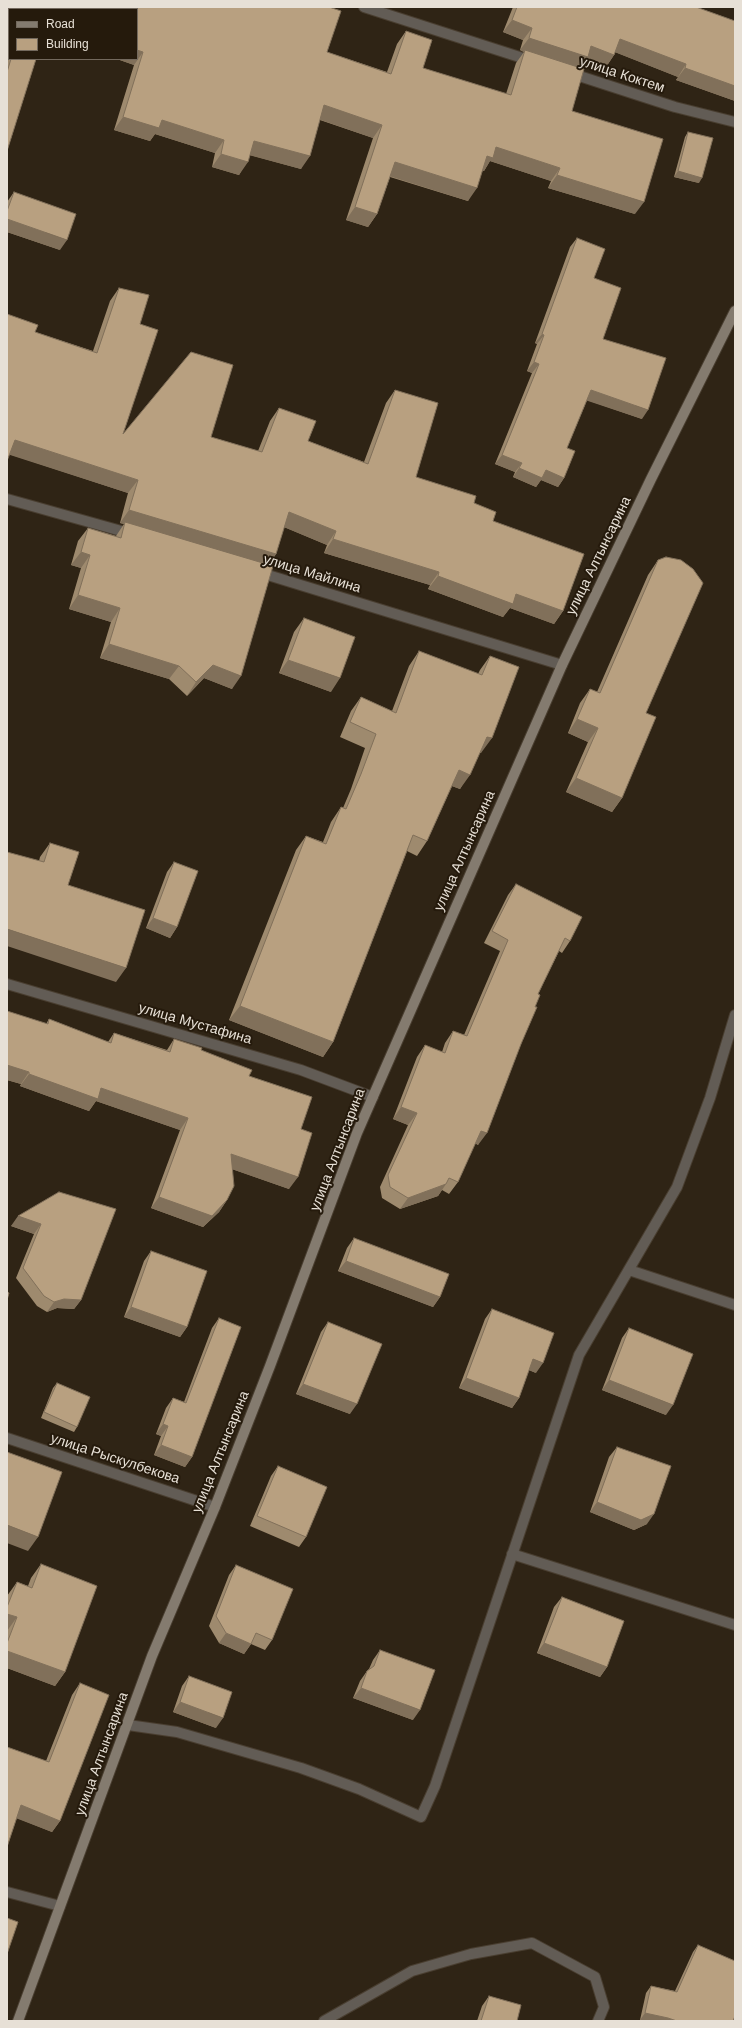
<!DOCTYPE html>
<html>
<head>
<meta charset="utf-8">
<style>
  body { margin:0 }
  #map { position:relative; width:742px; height:2028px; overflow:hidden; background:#2f2415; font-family:Helvetica,sans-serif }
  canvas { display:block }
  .frame { position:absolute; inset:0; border:8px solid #e7e0d6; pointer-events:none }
  .legend { position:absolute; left:8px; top:8px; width:130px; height:52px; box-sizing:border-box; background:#251a0c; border:1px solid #73695d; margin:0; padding:5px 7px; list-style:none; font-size:12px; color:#e7e0d6 }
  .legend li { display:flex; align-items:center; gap:8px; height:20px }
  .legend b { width:20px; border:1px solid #73695d }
</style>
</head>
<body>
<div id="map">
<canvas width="742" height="2028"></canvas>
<div class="frame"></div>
<ul class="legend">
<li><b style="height:5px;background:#847b6f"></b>Road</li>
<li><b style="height:11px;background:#b8a080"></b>Building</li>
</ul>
</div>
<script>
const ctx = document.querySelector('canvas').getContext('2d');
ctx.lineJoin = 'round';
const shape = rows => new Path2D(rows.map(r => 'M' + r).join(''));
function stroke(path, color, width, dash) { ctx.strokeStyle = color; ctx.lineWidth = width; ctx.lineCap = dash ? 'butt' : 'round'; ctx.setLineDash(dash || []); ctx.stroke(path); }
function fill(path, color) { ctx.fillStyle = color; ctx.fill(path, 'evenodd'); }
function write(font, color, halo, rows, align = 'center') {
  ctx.font = font + ' Helvetica,sans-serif'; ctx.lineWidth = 4; ctx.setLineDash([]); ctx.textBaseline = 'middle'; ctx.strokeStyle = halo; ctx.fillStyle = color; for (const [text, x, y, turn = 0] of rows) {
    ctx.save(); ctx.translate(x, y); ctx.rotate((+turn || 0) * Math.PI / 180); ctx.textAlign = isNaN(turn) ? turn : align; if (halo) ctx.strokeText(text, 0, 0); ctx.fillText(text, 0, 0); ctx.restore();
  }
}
const lane = shape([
  [324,2021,412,1971,471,1954,532,1943,595,1977,604,2007,598,2021]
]);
const street = shape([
  [364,7,532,61],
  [570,73,675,107,735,122],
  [7,499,132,534],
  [258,572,562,665],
  [7,984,301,1070,373,1097],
  [629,1270,735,1305],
  [7,1438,215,1507],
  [512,1554,735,1625],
  [128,1725,177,1732,301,1768,359,1789,421,1817,435,1786,579,1355,677,1187,710,1098,735,1015],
  [7,1892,60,1906]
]);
const secondary = shape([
  [18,2021,152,1656,215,1507,270,1366,357,1133,562,665,651,479,735,311]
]);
const wall = shape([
  [7,7,327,52,387,72,397,44,406,31,423,68,506,94,516,63,524,52,520,50,523,40,503,32,513,7,696,7,735,21,735,101,676,80,678,77,615,52,614,55,606,67,586,59,580,68,572,111,635,214,548,188,551,181,490,161,484,171,482,170,468,201,390,177,377,214,368,227,346,220,373,138,320,120,301,169,250,155,239,175,212,167,215,153,155,134,150,141,114,130,134,65,117,59,137,59,9,9,9,59,36,59,7,151],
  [688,132,699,183,674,177,685,137],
  [14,192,60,250,7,232,7,202],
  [577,238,594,278,603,339,642,419,587,400,567,448,564,478,558,487,541,480,536,487,513,477,515,472,495,464,532,373,527,371,537,344,535,343,570,247],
  [119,288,140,324,123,434,211,437,258,451,270,421,279,408,308,441,364,462,386,403,395,390,416,477,474,503,493,521,563,611,554,624,510,608,503,617,428,589,430,585,324,553,327,545,284,527,276,554,269,565,232,689,204,678,187,696,169,679,100,658,111,622,69,609,81,568,71,565,78,541,88,528,116,536,124,524,120,523,128,493,9,454,35,332,93,351,110,301],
  [658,560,646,713,622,798,612,812,566,792,588,742,568,733,580,703,590,689,597,692,648,575],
  [304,618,331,692,279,673,294,632],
  [419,651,478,674,480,670,490,656,481,753,480,752,460,789,452,786,427,841,417,856,407,851,333,1042,323,1057,229,1020,296,850,306,836,323,842,331,822,341,807,343,808,351,789,365,748,340,737,351,711,361,697,392,711,409,666],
  [50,843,68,885,116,982,39,861,40,857],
  [174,862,177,927,170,938,146,928,167,872],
  [516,884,570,941,562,953,559,951,538,994,535,1007,521,1044,478,1145,475,1143,458,1182,449,1194,442,1190,438,1196,400,1209,382,1198,380,1187,408,1125,393,1119,417,1057,425,1045,442,1052,445,1043,453,1031,464,1035,500,951,484,943,508,895],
  [7,1011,46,1024,49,1019,108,1042,114,1033,167,1050,174,1039,201,1050,249,1076,301,1129,289,1189,232,1169,227,1200,219,1212,203,1227,151,1208,180,1130,96,1101,89,1111,20,1086,21,1084,7,1080],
  [59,1192,81,1300,74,1309,57,1308,47,1312,37,1306,16,1278,34,1234,11,1226],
  [354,1238,440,1297,433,1307,338,1271,347,1248],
  [151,1251,187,1327,180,1337,124,1317,144,1261],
  [492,1309,536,1373,529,1370,519,1398,512,1408,459,1388,485,1319],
  [219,1318,192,1457,185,1467,154,1455,161,1436,156,1434,166,1408,173,1398,184,1402,212,1328],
  [328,1322,350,1414,296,1394,321,1332],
  [629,1328,666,1415,602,1390,622,1338],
  [57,1383,77,1427,74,1432,41,1418,53,1388],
  [617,1447,647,1524,634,1530,590,1512,609,1457],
  [278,1466,306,1537,299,1547,250,1526,271,1476],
  [41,1564,65,1672,55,1686,7,1668,7,1596,17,1582,28,1586,31,1578],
  [236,1565,272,1640,265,1650,251,1644,244,1654,219,1643,209,1626,229,1575],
  [562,1597,607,1667,600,1677,537,1653,554,1607],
  [380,1650,413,1720,353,1698,360,1681,367,1671,369,1669,373,1660],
  [189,1676,216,1728,173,1712,182,1686],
  [80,1683,60,1821,52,1832,17,1818,7,1747,46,1761,72,1695],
  [698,1945,733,2021,642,2021,640,2020,646,1993,651,1986,675,1991,693,1952],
  [489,1996,517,2021,477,2021,482,2006]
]);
const shadedWall = shape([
  [512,20,532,28,523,40,503,32],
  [529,38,591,46,614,55,606,67,586,59,579,69,525,50,524,52,520,50],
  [620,39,686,64,678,77,612,51],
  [7,42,9,43,9,54,7,57],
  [137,50,143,52,134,65,117,59,137,59],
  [685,68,735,86,735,101,676,80],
  [324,105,382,125,373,138,315,118],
  [123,117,162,120,224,140,215,153,155,134,150,141,114,130],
  [254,141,310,156,301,169,245,154],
  [496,147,560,168,551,181,490,161,484,171,478,169,487,156],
  [221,154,248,162,239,175,212,167],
  [395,162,477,188,468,201,386,175],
  [678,171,702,178,699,183,674,177],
  [557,175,644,202,635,214,548,188],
  [355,207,377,214,368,227,346,220],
  [7,219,67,240,60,250,7,232],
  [542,334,544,335,537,344,535,343],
  [534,362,539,364,532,373,527,371],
  [591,390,648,410,642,419,585,400],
  [15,440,138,480,128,493,7,454],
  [502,455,522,463,515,472,495,464],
  [519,468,546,470,564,478,558,487,541,480,536,487,513,477],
  [129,510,276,554,267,567,125,522,124,524,120,523],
  [289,512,336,531,327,545,279,525],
  [333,539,439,572,430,585,324,553],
  [81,552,90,555,81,568,71,565],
  [438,576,516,594,563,611,554,624,510,608,503,617,428,589],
  [78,595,120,608,111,622,69,609],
  [109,644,179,666,169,679,100,658],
  [288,660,340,678,331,692,279,673],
  [213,665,241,676,232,689,204,678,187,696,196,682],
  [577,719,598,728,588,742,568,733],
  [487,737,492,738,481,753,477,751],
  [459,770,470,775,460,789,449,785],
  [576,778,622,798,612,812,566,792],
  [153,918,177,927,170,938,146,928],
  [7,929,126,968,116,982,7,946],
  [240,1006,333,1042,323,1057,229,1020],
  [7,1065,29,1072,21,1084,7,1080],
  [29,1074,101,1088,188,1118,180,1130,96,1101,89,1111,20,1086],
  [401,1107,417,1113,408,1125,393,1119],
  [481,1131,487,1133,478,1145,473,1142],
  [231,1154,298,1177,289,1189,223,1166],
  [446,1184,438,1196,400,1209,408,1198],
  [159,1197,227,1200,219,1212,203,1227,151,1208],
  [18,1216,41,1224,34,1234,11,1226],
  [346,1261,440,1297,433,1307,338,1271],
  [64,1299,81,1300,74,1309,57,1308,47,1312,54,1302],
  [131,1307,187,1327,180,1337,124,1317],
  [533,1359,543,1363,536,1373,526,1369],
  [466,1378,519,1398,512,1408,459,1388],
  [609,1380,673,1405,666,1415,602,1390],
  [303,1384,357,1404,350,1414,296,1394],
  [163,1424,168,1426,161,1436,156,1434],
  [161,1445,192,1457,185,1467,154,1455],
  [597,1502,654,1514,647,1524,634,1530,590,1512],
  [7,1525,38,1537,28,1551,7,1543],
  [7,1614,17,1617,7,1631],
  [226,1633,251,1644,244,1654,219,1643],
  [544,1643,607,1667,600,1677,537,1653],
  [7,1651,65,1672,55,1686,7,1668],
  [361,1688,420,1710,413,1720,353,1698],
  [180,1702,223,1718,216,1728,173,1712],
  [21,1805,60,1821,52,1832,13,1817],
  [645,2013,668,2018,677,2021,642,2021,640,2020]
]);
const building = shape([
  [7,7,329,7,341,11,327,52,391,74,406,31,432,40,423,68,511,95,525,50,584,69,572,111,663,139,644,202,557,175,560,168,496,147,493,158,487,156,477,188,395,162,377,214,355,207,382,125,324,105,310,156,254,141,248,162,221,154,224,140,162,120,159,128,123,117,143,52,137,50,137,9,9,9,9,43,7,42,7,7],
  [517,7,696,7,735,21,735,86,685,68,686,64,620,39,614,55,591,46,588,57,529,38,532,28,512,20,517,7],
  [11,59,36,59,7,151,7,72,11,59],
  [688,132,713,138,702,178,678,171,688,132],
  [14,192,76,214,67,240,7,219,7,211,14,192],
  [577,238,605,249,594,278,621,288,603,339,666,358,648,410,591,390,567,448,575,451,564,478,546,470,542,478,519,468,522,463,502,455,539,364,534,362,544,335,542,334,577,238],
  [119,288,149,295,140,324,158,330,123,434,191,352,233,365,211,437,262,452,279,408,316,421,308,441,368,464,395,390,438,403,416,477,476,496,474,503,496,512,493,521,584,554,563,611,516,594,513,604,438,576,439,572,333,539,336,531,289,512,276,554,129,510,138,480,15,440,7,461,7,314,38,325,35,332,97,353,119,288],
  [125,522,273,566,241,676,213,665,196,682,179,666,109,644,120,608,78,595,90,555,81,552,88,528,121,538,125,522],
  [666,557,681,560,693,569,703,583,646,713,656,717,622,798,576,778,598,728,577,719,590,689,600,693,658,560,666,557],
  [304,618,355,637,340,678,288,660,304,618],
  [419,651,482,675,490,656,519,667,492,738,487,737,470,775,459,770,427,841,413,835,333,1042,240,1006,306,836,326,844,341,807,346,809,361,774,376,734,350,722,361,697,396,713,419,651],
  [50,843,79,852,68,885,145,910,126,968,7,929,7,852,44,862,50,843],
  [174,862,198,871,177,927,153,918,174,862],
  [516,884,582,917,570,941,565,938,538,994,540,995,535,1007,537,1007,521,1044,487,1133,481,1131,458,1182,449,1178,446,1184,408,1198,390,1187,388,1175,417,1113,401,1107,425,1045,445,1053,453,1031,467,1036,508,940,492,931,516,884],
  [7,1011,48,1024,49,1019,111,1043,114,1033,170,1052,174,1039,202,1048,201,1050,252,1070,249,1076,312,1097,301,1129,312,1133,298,1177,231,1154,234,1186,227,1200,212,1216,159,1197,188,1118,101,1088,98,1099,29,1074,29,1072,7,1065,7,1011],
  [59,1192,116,1209,81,1300,64,1299,54,1302,44,1296,23,1268,41,1224,18,1216,59,1192],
  [354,1238,449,1274,440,1297,346,1261,354,1238],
  [151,1251,207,1271,187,1327,131,1307,151,1251],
  [7,1292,9,1293,7,1300,7,1292],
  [492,1309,554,1333,543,1363,533,1359,519,1398,466,1378,492,1309],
  [219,1318,241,1327,192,1457,161,1445,168,1426,163,1424,173,1398,186,1403,219,1318],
  [328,1322,382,1344,357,1404,303,1384,328,1322],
  [629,1328,693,1354,673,1405,609,1380,629,1328],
  [57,1383,90,1397,77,1427,44,1412,57,1383],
  [617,1447,671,1466,654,1514,641,1520,597,1502,617,1447],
  [7,1452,62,1472,38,1537,7,1525,7,1452],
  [278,1466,327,1487,306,1537,257,1516,278,1466],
  [41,1564,97,1586,65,1672,7,1651,7,1643,17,1617,7,1614,7,1607,17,1582,32,1588,41,1564],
  [236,1565,293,1589,272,1640,256,1633,251,1644,226,1633,216,1616,236,1565],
  [562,1597,624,1621,607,1667,544,1643,562,1597],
  [380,1650,435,1670,420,1710,361,1688,367,1671,374,1666,380,1650],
  [189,1676,232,1692,223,1718,180,1702,189,1676],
  [80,1683,109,1695,60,1821,21,1805,7,1847,7,1747,49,1762,80,1683],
  [7,1918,18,1922,7,1954,7,1918],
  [698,1945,735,1961,735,2016,733,2021,677,2021,668,2018,645,2013,651,1986,677,1992,698,1945],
  [489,1996,521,2005,517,2021,481,2021,489,1996]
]);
const streetNames = [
  ["улица Коктем",622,75,18],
  ["улица Алтынсарина",599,556,-64],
  ["улица Майлина",312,574,17],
  ["улица Алтынсарина",465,851,-66],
  ["улица Мустафина",195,1024,16],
  ["улица Алтынсарина",338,1150,-69],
  ["улица Алтынсарина",221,1452,-68],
  ["улица Рыскулбекова",115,1459,18],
  ["улица Алтынсарина",102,1754,-70]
];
stroke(lane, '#493e30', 12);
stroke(street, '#493e30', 12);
stroke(secondary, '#493e30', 12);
stroke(lane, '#625c55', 10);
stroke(street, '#625c55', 10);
stroke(secondary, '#847b6f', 10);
fill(wall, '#9e8a6e');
fill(shadedWall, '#81705a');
fill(building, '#b8a080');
stroke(building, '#81705a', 1);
write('14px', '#e7e0d6', '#251a0c', streetNames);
</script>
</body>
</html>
